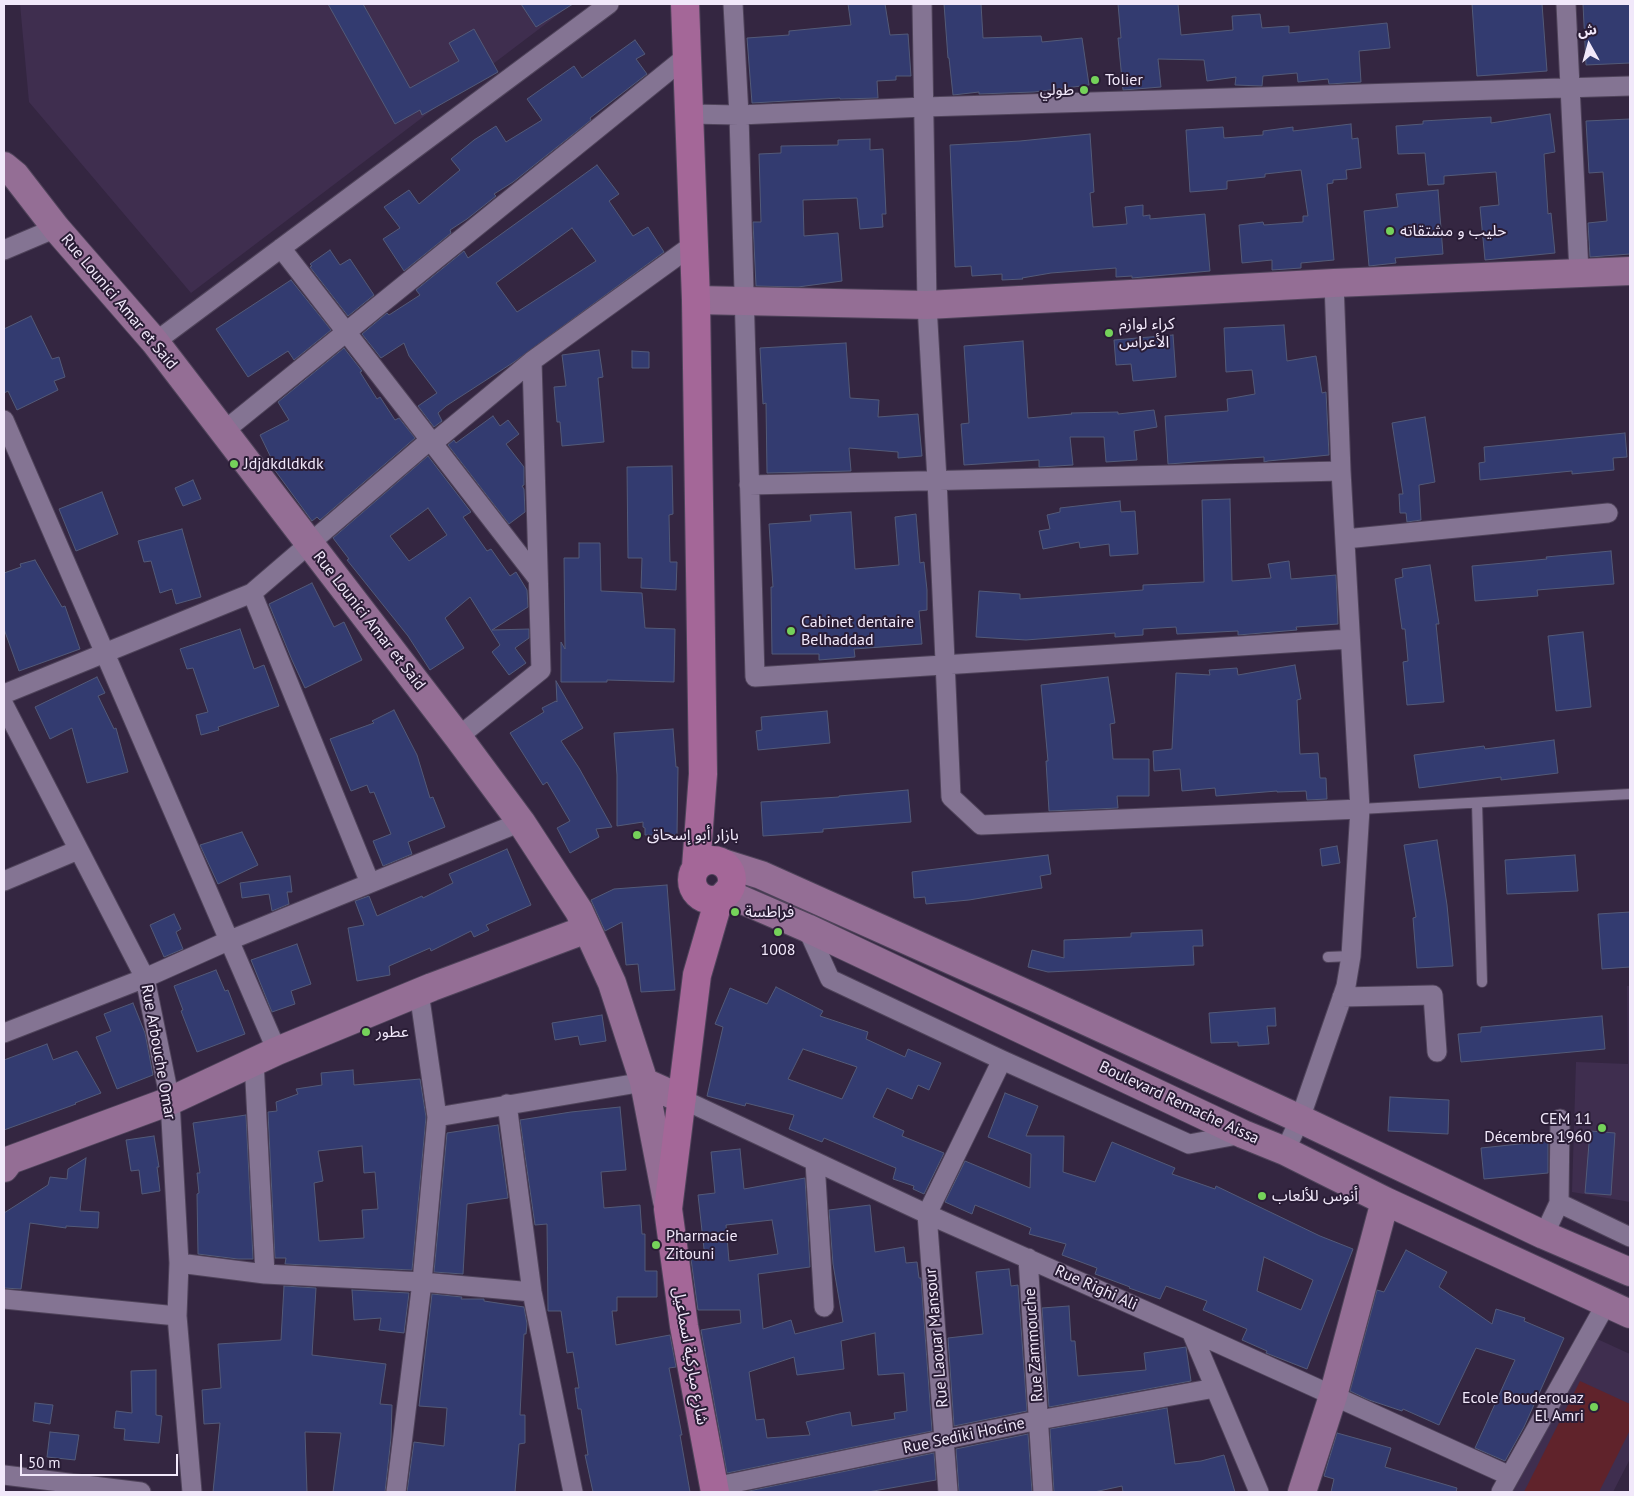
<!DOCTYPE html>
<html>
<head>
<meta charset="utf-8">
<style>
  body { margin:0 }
  #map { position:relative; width:1634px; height:1496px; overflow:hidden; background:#342641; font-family:"PT Sans","Noto Sans Arabic",sans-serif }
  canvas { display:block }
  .frame { position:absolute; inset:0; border:5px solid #f1e8fa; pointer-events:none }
  .north { position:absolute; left:1564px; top:20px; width:50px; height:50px; -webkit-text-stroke:4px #2a1d36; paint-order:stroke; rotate:353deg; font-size:14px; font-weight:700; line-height:20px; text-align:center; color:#f1e8fa }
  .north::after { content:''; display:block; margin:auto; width:18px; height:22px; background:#f1e8fa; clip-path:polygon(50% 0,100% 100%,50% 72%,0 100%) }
  .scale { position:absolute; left:20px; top:1454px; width:158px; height:22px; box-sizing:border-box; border:2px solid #f1e8fa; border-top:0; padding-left:6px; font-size:15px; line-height:18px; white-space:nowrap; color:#f1e8fa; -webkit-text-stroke:4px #2a1d36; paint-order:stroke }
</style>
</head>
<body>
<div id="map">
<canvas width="1634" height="1496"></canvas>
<div class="frame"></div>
<div class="north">ش</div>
<div class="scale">50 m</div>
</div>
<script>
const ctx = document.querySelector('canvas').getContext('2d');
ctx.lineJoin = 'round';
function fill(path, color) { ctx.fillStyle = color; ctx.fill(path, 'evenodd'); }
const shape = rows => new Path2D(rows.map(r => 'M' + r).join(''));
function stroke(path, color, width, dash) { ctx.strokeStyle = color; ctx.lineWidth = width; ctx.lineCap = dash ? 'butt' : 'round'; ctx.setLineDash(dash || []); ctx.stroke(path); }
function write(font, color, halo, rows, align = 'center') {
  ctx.font = font + ' "PT Sans","Noto Sans Arabic",sans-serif'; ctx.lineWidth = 4; ctx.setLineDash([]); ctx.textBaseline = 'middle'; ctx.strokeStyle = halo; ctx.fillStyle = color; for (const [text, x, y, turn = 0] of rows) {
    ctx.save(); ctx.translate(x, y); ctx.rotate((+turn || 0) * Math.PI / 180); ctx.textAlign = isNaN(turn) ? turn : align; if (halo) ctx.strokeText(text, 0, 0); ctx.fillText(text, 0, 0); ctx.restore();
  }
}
const built = shape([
  [20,4,572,4,191,293,29,102],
  [1627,986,1630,986,1630,1202,1572,1192,1576,1062,1628,1064],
  [1595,1338,1630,1354,1630,1459,1613,1492,1513,1492]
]);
const green = shape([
  [1580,1381,1630,1404,1630,1430,1599,1492,1524,1492]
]);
const building = shape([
  [328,4,363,4,410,88,459,61,449,43,474,29,498,72,422,115,420,110,395,124,328,4],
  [521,4,573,4,536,27,521,4],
  [848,4,885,4,890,35,908,34,911,76,896,76,896,80,877,81,878,98,840,99,840,98,752,103,747,38,789,35,789,31,851,25,848,4],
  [944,4,981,4,983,38,1041,36,1042,42,1082,38,1089,85,1034,92,979,94,979,92,953,95,949,58,948,58,944,4],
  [1118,4,1178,4,1181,35,1233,30,1232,16,1260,14,1262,28,1289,26,1289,33,1387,23,1390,48,1359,51,1361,82,1329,84,1328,79,1298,82,1297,73,1263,76,1262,86,1235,85,1236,77,1207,81,1204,60,1158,59,1161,87,1123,90,1118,38,1121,38,1118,4],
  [1472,4,1542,4,1547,71,1477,76,1472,4],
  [1583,4,1630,4,1630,63,1586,65,1583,4],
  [635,40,645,54,636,59,647,74,590,118,591,120,513,182,494,194,496,196,467,219,450,230,451,233,404,271,383,239,400,228,384,207,409,190,419,204,460,170,451,159,474,140,496,126,506,142,542,120,527,99,574,66,582,78,635,40],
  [1550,114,1555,152,1544,154,1548,214,1551,213,1555,253,1485,260,1480,207,1499,205,1496,172,1444,176,1444,184,1428,185,1425,153,1398,154,1396,126,1423,124,1423,121,1491,117,1491,123,1550,114],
  [1630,119,1630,254,1590,257,1588,223,1607,221,1603,172,1589,173,1586,121,1630,119],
  [1351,124,1352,139,1358,138,1361,168,1346,170,1347,179,1333,180,1333,183,1327,184,1334,260,1301,263,1301,268,1272,270,1272,260,1242,263,1239,225,1263,222,1264,225,1303,222,1303,216,1308,216,1301,170,1265,174,1265,177,1227,181,1227,189,1190,192,1186,130,1223,127,1224,138,1263,135,1263,131,1293,127,1293,131,1351,124],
  [1090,134,1094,192,1090,193,1093,227,1127,224,1125,207,1143,205,1143,216,1150,215,1150,219,1205,214,1210,271,1132,278,1132,276,1116,277,1116,268,1051,273,1022,278,1023,279,1002,280,1002,274,972,276,971,266,955,267,950,145,1020,141,1090,134],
  [870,139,870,150,883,149,886,214,882,214,883,227,860,229,857,198,803,200,804,236,838,233,842,281,798,287,756,286,753,222,761,222,759,154,781,153,781,146,838,145,838,140,870,139],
  [597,165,619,194,609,201,633,236,648,227,664,252,514,362,446,406,438,413,442,421,434,427,418,406,437,393,409,356,404,343,381,358,362,334,387,313,389,315,420,295,416,290,464,251,468,258,597,165],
  [572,228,596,261,517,312,496,283,572,228],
  [1438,190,1443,254,1395,258,1396,263,1369,266,1364,211,1398,207,1396,194,1438,190],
  [330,250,340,265,350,259,374,295,348,316,310,267,312,266,310,264,330,250],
  [291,280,331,330,294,360,288,351,248,377,216,329,291,280],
  [31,316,52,359,59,357,65,377,54,381,58,390,17,410,8,391,4,393,4,329,31,316],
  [1284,325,1287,361,1316,356,1322,393,1326,392,1329,455,1268,461,1264,462,1264,457,1168,464,1165,416,1228,411,1227,399,1255,394,1252,370,1226,372,1224,328,1284,325],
  [1173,335,1176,377,1133,381,1131,364,1116,365,1114,340,1173,335],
  [1023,341,1028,418,1072,414,1071,413,1118,412,1118,414,1154,410,1157,427,1134,431,1137,460,1106,462,1104,437,1070,437,1073,465,1039,467,1039,460,964,465,961,424,969,423,964,346,1023,341],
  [846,343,850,398,879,400,878,417,918,414,922,456,898,458,898,452,849,448,851,471,767,473,766,403,763,404,760,348,846,343],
  [344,348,362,371,360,372,377,399,380,397,395,420,399,418,415,438,320,520,317,517,312,521,274,469,276,468,260,435,289,420,278,402,344,348],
  [599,350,603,377,598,378,604,442,562,446,560,422,557,422,554,387,566,386,562,355,599,350],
  [632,351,649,352,649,368,632,368,632,351],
  [493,416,500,426,508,420,519,434,506,444,524,467,524,485,522,486,524,489,525,512,509,524,448,445,454,440,456,443,493,416],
  [1425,417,1435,482,1419,485,1421,520,1407,522,1406,513,1400,513,1399,494,1403,494,1392,423,1425,417],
  [1625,433,1627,457,1613,458,1614,470,1572,474,1572,471,1480,480,1479,463,1485,462,1484,447,1625,433],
  [428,456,471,512,463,517,487,551,491,549,510,576,516,572,527,590,528,607,492,630,529,629,529,638,515,648,526,663,509,675,492,652,500,645,470,597,445,618,464,648,430,670,408,636,347,560,349,559,333,538,428,456],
  [428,508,447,535,409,561,390,536,428,508],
  [672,466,673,514,669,515,670,562,677,562,676,590,641,588,642,558,628,558,627,467,672,466],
  [193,480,201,499,183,506,175,488,193,480],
  [102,492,118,534,76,551,59,509,102,492],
  [1230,499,1232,581,1271,578,1268,564,1289,561,1291,579,1336,575,1338,624,1296,627,1297,630,1238,635,1238,631,1177,634,1176,627,1143,629,1143,635,1115,637,1115,633,1026,640,976,637,979,591,1020,594,1020,599,1143,590,1143,585,1204,582,1202,500,1230,499],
  [1120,501,1121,512,1135,511,1138,554,1110,556,1109,544,1080,548,1079,542,1043,549,1039,531,1050,529,1047,515,1060,512,1060,508,1120,501],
  [851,512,855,569,899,565,895,517,916,514,920,563,924,562,927,590,927,610,919,611,922,644,854,649,855,657,819,660,819,654,772,654,771,587,773,587,769,524,811,521,810,515,851,512],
  [182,529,201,597,176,604,172,589,160,593,151,561,144,562,138,541,182,529],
  [579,543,600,543,601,591,642,593,645,628,675,629,674,682,607,680,607,682,561,682,561,642,565,649,564,558,579,558,579,543],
  [1611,551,1614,584,1537,590,1538,596,1475,601,1472,566,1547,559,1546,557,1611,551],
  [35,560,62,607,65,606,80,649,19,671,4,629,4,573,21,567,20,564,35,560],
  [1430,565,1439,624,1436,624,1444,702,1407,705,1403,662,1408,661,1405,629,1402,629,1395,579,1403,577,1402,569,1430,565],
  [312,583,334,627,344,622,362,660,305,688,292,660,269,604,312,583],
  [240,629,254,669,264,665,279,706,218,727,219,730,201,735,196,715,208,712,193,668,187,669,180,649,240,629],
  [1583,632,1591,707,1556,711,1548,636,1583,632],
  [1295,665,1301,699,1297,700,1300,754,1318,753,1320,778,1326,778,1327,799,1307,800,1306,791,1277,792,1277,791,1216,796,1215,788,1182,791,1180,769,1154,771,1153,751,1172,749,1176,673,1210,675,1209,670,1237,668,1238,675,1295,665],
  [97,677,105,693,98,696,114,729,116,728,128,772,87,783,72,728,50,739,35,707,97,677],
  [1108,677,1115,723,1110,724,1113,759,1149,759,1149,796,1117,796,1118,808,1049,811,1046,761,1048,761,1041,685,1108,677],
  [556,681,583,728,561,741,579,768,612,827,596,829,599,837,570,853,557,828,570,821,547,782,543,785,510,733,544,712,542,708,556,701,557,702,556,681],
  [394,710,417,755,430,798,433,797,445,827,408,842,412,854,383,866,373,841,391,834,374,792,370,793,367,785,351,791,330,739,374,723,372,721,394,710],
  [827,711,830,743,758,750,756,731,762,730,761,717,827,711],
  [673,729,676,767,678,767,677,835,645,835,645,828,643,827,643,822,617,826,617,775,614,733,673,729],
  [1554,740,1558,773,1501,780,1501,777,1419,788,1414,755,1484,746,1485,749,1554,740],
  [908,790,911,822,823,829,823,832,763,836,761,802,839,797,839,796,908,790],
  [242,832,258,865,218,884,200,845,242,832],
  [1437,840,1447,905,1453,966,1417,968,1413,918,1416,917,1404,845,1437,840],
  [1337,846,1340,863,1322,866,1320,849,1337,846],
  [507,849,531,905,486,925,489,930,474,937,471,931,431,951,430,948,389,966,390,975,357,981,348,928,364,925,355,901,369,896,377,916,422,896,423,898,453,883,449,874,507,849],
  [1048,855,1051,874,1040,876,1042,888,969,900,926,904,925,897,914,898,912,872,1048,855],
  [1575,855,1578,891,1507,894,1505,860,1575,855],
  [290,876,292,892,287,892,289,904,272,911,269,894,242,898,240,883,290,876],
  [667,885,675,990,641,992,638,964,626,965,622,922,605,931,591,900,614,889,667,885],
  [1630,912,1630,967,1602,969,1598,914,1630,912],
  [174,914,181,929,176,932,183,949,164,957,150,925,174,914],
  [1202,930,1203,946,1193,946,1194,965,1048,972,1028,967,1032,950,1064,958,1064,940,1131,937,1131,933,1202,930],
  [297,944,311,984,291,991,295,1004,272,1012,251,960,297,944],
  [216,970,225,991,228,990,245,1034,197,1052,181,1011,183,1010,174,986,216,970],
  [776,987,823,1011,820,1016,868,1032,866,1039,905,1057,908,1049,941,1063,929,1090,918,1085,912,1099,887,1088,873,1117,904,1131,902,1136,944,1153,924,1194,913,1189,914,1186,893,1179,896,1168,824,1138,822,1142,789,1129,794,1115,746,1103,745,1106,707,1096,723,1027,715,1024,730,988,767,1004,776,987],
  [803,1049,857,1067,842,1099,788,1079,803,1049],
  [133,1003,145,1033,153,1075,117,1089,96,1037,111,1031,104,1014,133,1003],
  [1275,1008,1276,1026,1267,1026,1269,1044,1238,1046,1238,1042,1211,1043,1209,1013,1275,1008],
  [602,1015,606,1041,580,1045,578,1036,555,1040,552,1023,602,1015],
  [1602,1016,1605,1049,1461,1062,1458,1034,1481,1032,1481,1027,1602,1016],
  [47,1044,53,1060,77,1051,101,1093,75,1103,76,1104,4,1130,4,1060,47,1044],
  [353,1070,354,1085,420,1079,426,1117,412,1270,285,1264,286,1258,275,1258,268,1112,277,1111,276,1102,298,1094,296,1089,322,1085,321,1073,353,1070],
  [362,1146,364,1173,375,1172,378,1209,362,1210,364,1238,319,1241,314,1183,323,1181,318,1151,362,1146],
  [1005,1093,1038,1106,1026,1136,1064,1136,1063,1172,1095,1182,1112,1142,1175,1168,1172,1174,1215,1189,1216,1186,1320,1236,1353,1249,1307,1369,1266,1353,1267,1351,1242,1340,1247,1329,1203,1310,1207,1301,1166,1286,1160,1299,1129,1288,1130,1287,1095,1274,1097,1268,1062,1255,1066,1244,1029,1234,1031,1228,975,1205,972,1214,945,1202,965,1161,1030,1188,1031,1154,988,1137,1005,1093],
  [1264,1257,1313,1280,1301,1310,1257,1291,1264,1257],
  [1390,1097,1449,1100,1448,1134,1388,1131,1390,1097],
  [620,1107,626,1170,601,1172,604,1208,640,1205,642,1234,645,1234,645,1271,657,1271,657,1297,617,1297,617,1311,612,1311,616,1345,670,1335,676,1367,669,1368,682,1435,680,1435,690,1492,593,1492,585,1455,588,1455,581,1409,578,1409,575,1388,579,1388,573,1352,567,1353,561,1311,548,1311,547,1224,535,1225,520,1120,571,1112,620,1107],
  [246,1115,253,1259,238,1259,198,1254,197,1194,199,1193,197,1173,200,1173,193,1123,246,1115],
  [498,1125,508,1198,467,1204,463,1274,434,1272,447,1133,498,1125],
  [1590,1131,1615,1133,1611,1195,1585,1193,1590,1131],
  [154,1136,159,1167,157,1167,160,1191,142,1194,139,1170,131,1171,126,1140,154,1136],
  [1548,1141,1548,1173,1484,1179,1481,1148,1548,1141],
  [740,1149,744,1189,805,1178,810,1267,758,1274,763,1329,791,1320,795,1334,843,1322,833,1264,829,1210,870,1205,875,1252,904,1247,906,1263,917,1262,919,1278,921,1278,932,1431,727,1473,701,1330,741,1323,740,1310,698,1310,691,1259,705,1258,698,1195,715,1193,711,1152,740,1149],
  [772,1220,778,1254,729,1261,726,1225,772,1220],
  [875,1333,878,1375,904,1373,907,1411,894,1413,895,1419,852,1426,850,1412,839,1414,806,1422,810,1435,767,1438,764,1419,756,1420,749,1372,794,1357,797,1375,844,1369,841,1341,875,1333],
  [86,1158,80,1211,99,1212,98,1228,66,1226,66,1228,30,1223,21,1289,4,1288,4,1213,48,1185,50,1177,67,1179,68,1169,86,1158],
  [1406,1250,1447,1272,1439,1287,1492,1324,1496,1309,1525,1318,1524,1321,1564,1338,1524,1427,1505,1461,1475,1448,1515,1360,1476,1348,1439,1425,1403,1409,1402,1411,1369,1400,1350,1391,1377,1290,1384,1292,1406,1250],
  [1009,1269,1011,1286,1018,1285,1027,1411,954,1426,948,1338,983,1334,976,1272,1009,1269],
  [284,1286,316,1288,312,1355,386,1364,380,1404,392,1405,391,1438,385,1492,333,1492,341,1433,305,1432,307,1492,213,1492,220,1423,204,1424,202,1390,221,1388,218,1344,281,1340,284,1286],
  [352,1290,409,1293,404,1333,379,1330,381,1318,354,1320,352,1290],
  [432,1294,462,1297,461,1299,484,1299,484,1301,524,1307,527,1324,526,1334,524,1334,520,1415,525,1415,525,1443,519,1444,515,1492,407,1492,414,1442,444,1446,447,1408,419,1406,432,1294],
  [1069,1306,1071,1341,1075,1341,1078,1376,1146,1370,1144,1353,1186,1347,1191,1381,1049,1407,1042,1308,1069,1306],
  [156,1370,156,1415,162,1416,159,1443,124,1440,125,1429,114,1428,116,1411,132,1413,131,1371,156,1370],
  [35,1403,53,1405,50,1424,33,1421,35,1403],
  [1167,1408,1175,1464,1201,1461,1224,1455,1235,1492,1123,1492,1122,1486,1094,1492,1054,1492,1050,1429,1167,1408],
  [50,1432,79,1435,75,1460,47,1457,50,1432],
  [1337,1433,1391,1448,1385,1467,1457,1488,1456,1492,1331,1492,1334,1479,1324,1476,1337,1433],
  [1028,1434,1032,1492,959,1492,956,1449,1028,1434],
  [934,1453,936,1480,868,1492,744,1492,934,1453]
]);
const lane = shape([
  [1477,803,1482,982],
  [1360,809,1630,794],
  [1328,957,1351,956]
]);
const street = shape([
  [733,4,739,115,755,677,1350,639],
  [922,4,927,305,937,480,951,797,981,825,1360,809],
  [1566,4,1579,272],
  [689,114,739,115,924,107,1630,86],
  [281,248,538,579],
  [4,250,56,228],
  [155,342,609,4],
  [4,420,277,1051],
  [224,431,687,56],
  [433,443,532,361],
  [749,485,1341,471],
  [1345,539,1608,513],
  [252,593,370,883],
  [4,694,252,593,430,440],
  [4,705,145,978,170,1101,179,1263,177,1316,192,1492],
  [458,737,541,670,532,361,694,244],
  [4,881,78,850],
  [807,928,830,979,1002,1060,1189,1144,1243,1134],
  [419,992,437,1117,644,1082],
  [1342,997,1433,995,1437,1052],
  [4,1033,145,978,230,940,521,822],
  [254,1061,265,1274],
  [682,1099,927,1214,1191,1331,1510,1476],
  [507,1104,532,1292,573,1492],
  [1285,1151,1300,1119,1346,986,1351,956,1360,809,1341,471,1334,283],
  [815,1162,824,1307],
  [1559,1203,1630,1237],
  [1544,1235,1559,1203,1560,1119],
  [1028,1258,1043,1492],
  [179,1263,265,1274,422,1282,532,1292],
  [4,1299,177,1316],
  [1191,1331,1259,1492],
  [4,1475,141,1492],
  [714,1487,1039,1420,1215,1388],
  [396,1492,422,1282,437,1117],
  [948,1492,927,1214,1002,1060],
  [1501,1492,1606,1304]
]);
const secondary = shape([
  [4,166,15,175,56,228,155,342,458,737,521,822,579,911,612,983,644,1082,682,1099],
  [696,300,927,305,1334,283,1630,271],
  [723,863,761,875,1038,999,1300,1119,1544,1235,1630,1272],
  [726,893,807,928,1243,1134,1285,1151,1385,1201,1630,1314],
  [644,1082,667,1201],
  [4,1168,10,1160,170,1101,277,1051,432,987,587,929],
  [1302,1492,1333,1396,1385,1201]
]);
const primary = shape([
  [685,4,696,300,703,774,696,867],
  '692 880a20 20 0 1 1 40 0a20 20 0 1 1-40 0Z',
  [715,1492,684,1326,668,1209,697,975,719,899]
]);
const markers = [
  [1095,80,5,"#75d25a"],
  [1084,90,5,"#75d25a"],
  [1390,231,5,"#75d25a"],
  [1109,333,5,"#75d25a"],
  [234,464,5,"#75d25a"],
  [791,631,5,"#75d25a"],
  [637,835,5,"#75d25a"],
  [735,912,5,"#75d25a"],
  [778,932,5,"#75d25a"],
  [366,1032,5,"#75d25a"],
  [1602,1128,5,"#75d25a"],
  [1262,1196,5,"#75d25a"],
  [656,1245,5,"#75d25a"],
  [1594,1407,5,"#75d25a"]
];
const poiNames = [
  ["Tolier",1105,80],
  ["طولي",1074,90,"right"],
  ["حليب و مشتقاته",1400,231],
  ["كراء لوازم",1119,324],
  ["الأعراس",1119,342],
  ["Jdjdkdldkdk",244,464],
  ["Cabinet dentaire",801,622],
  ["Belhaddad",801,640],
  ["بازار أبو إسحاق",647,835],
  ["فراطسة",745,912],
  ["1008",778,950,"center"],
  ["عطور",376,1032],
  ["CEM 11",1592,1119,"right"],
  ["Décembre 1960",1592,1137,"right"],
  ["أنوس للألعاب",1272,1196],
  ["Pharmacie",666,1236],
  ["Zitouni",666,1254],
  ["Ecole Bouderouaz",1584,1398,"right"],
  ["El Amri",1584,1416,"right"]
];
const streetNames = [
  ["Rue Lounici Amar et Said",119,302,50],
  ["Rue Lounici Amar et Said",369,621,52],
  ["Rue Arbouche Omar",158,1052,80],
  ["Boulevard Remache Aissa",1179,1103,25],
  ["Rue Righi Ali",1096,1288,24],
  ["Rue Laouar Mansour",937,1338,-95],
  ["Rue Zammouche",1034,1345,-94],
  ["شارع مباركية اسماعيل",690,1356,80],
  ["Rue Sediki Hocine",964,1436,-12]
];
fill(built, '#3f2e4f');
fill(green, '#60232b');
fill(building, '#333b70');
stroke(building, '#535a78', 1);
stroke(lane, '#4f435a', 12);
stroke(street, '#4f435a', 21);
stroke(secondary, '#4f435a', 30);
stroke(primary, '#4f435a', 30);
stroke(lane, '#847493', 10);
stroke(street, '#847493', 19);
stroke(secondary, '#946e95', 28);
stroke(primary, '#a46798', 28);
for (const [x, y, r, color] of markers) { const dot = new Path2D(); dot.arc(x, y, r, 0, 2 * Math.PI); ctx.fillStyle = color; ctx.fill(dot); stroke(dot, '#2a1d36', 2); }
write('16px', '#f1e8fa', '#2a1d36', poiNames, 'left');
write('16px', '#f1e8fa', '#2a1d36', streetNames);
</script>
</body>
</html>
